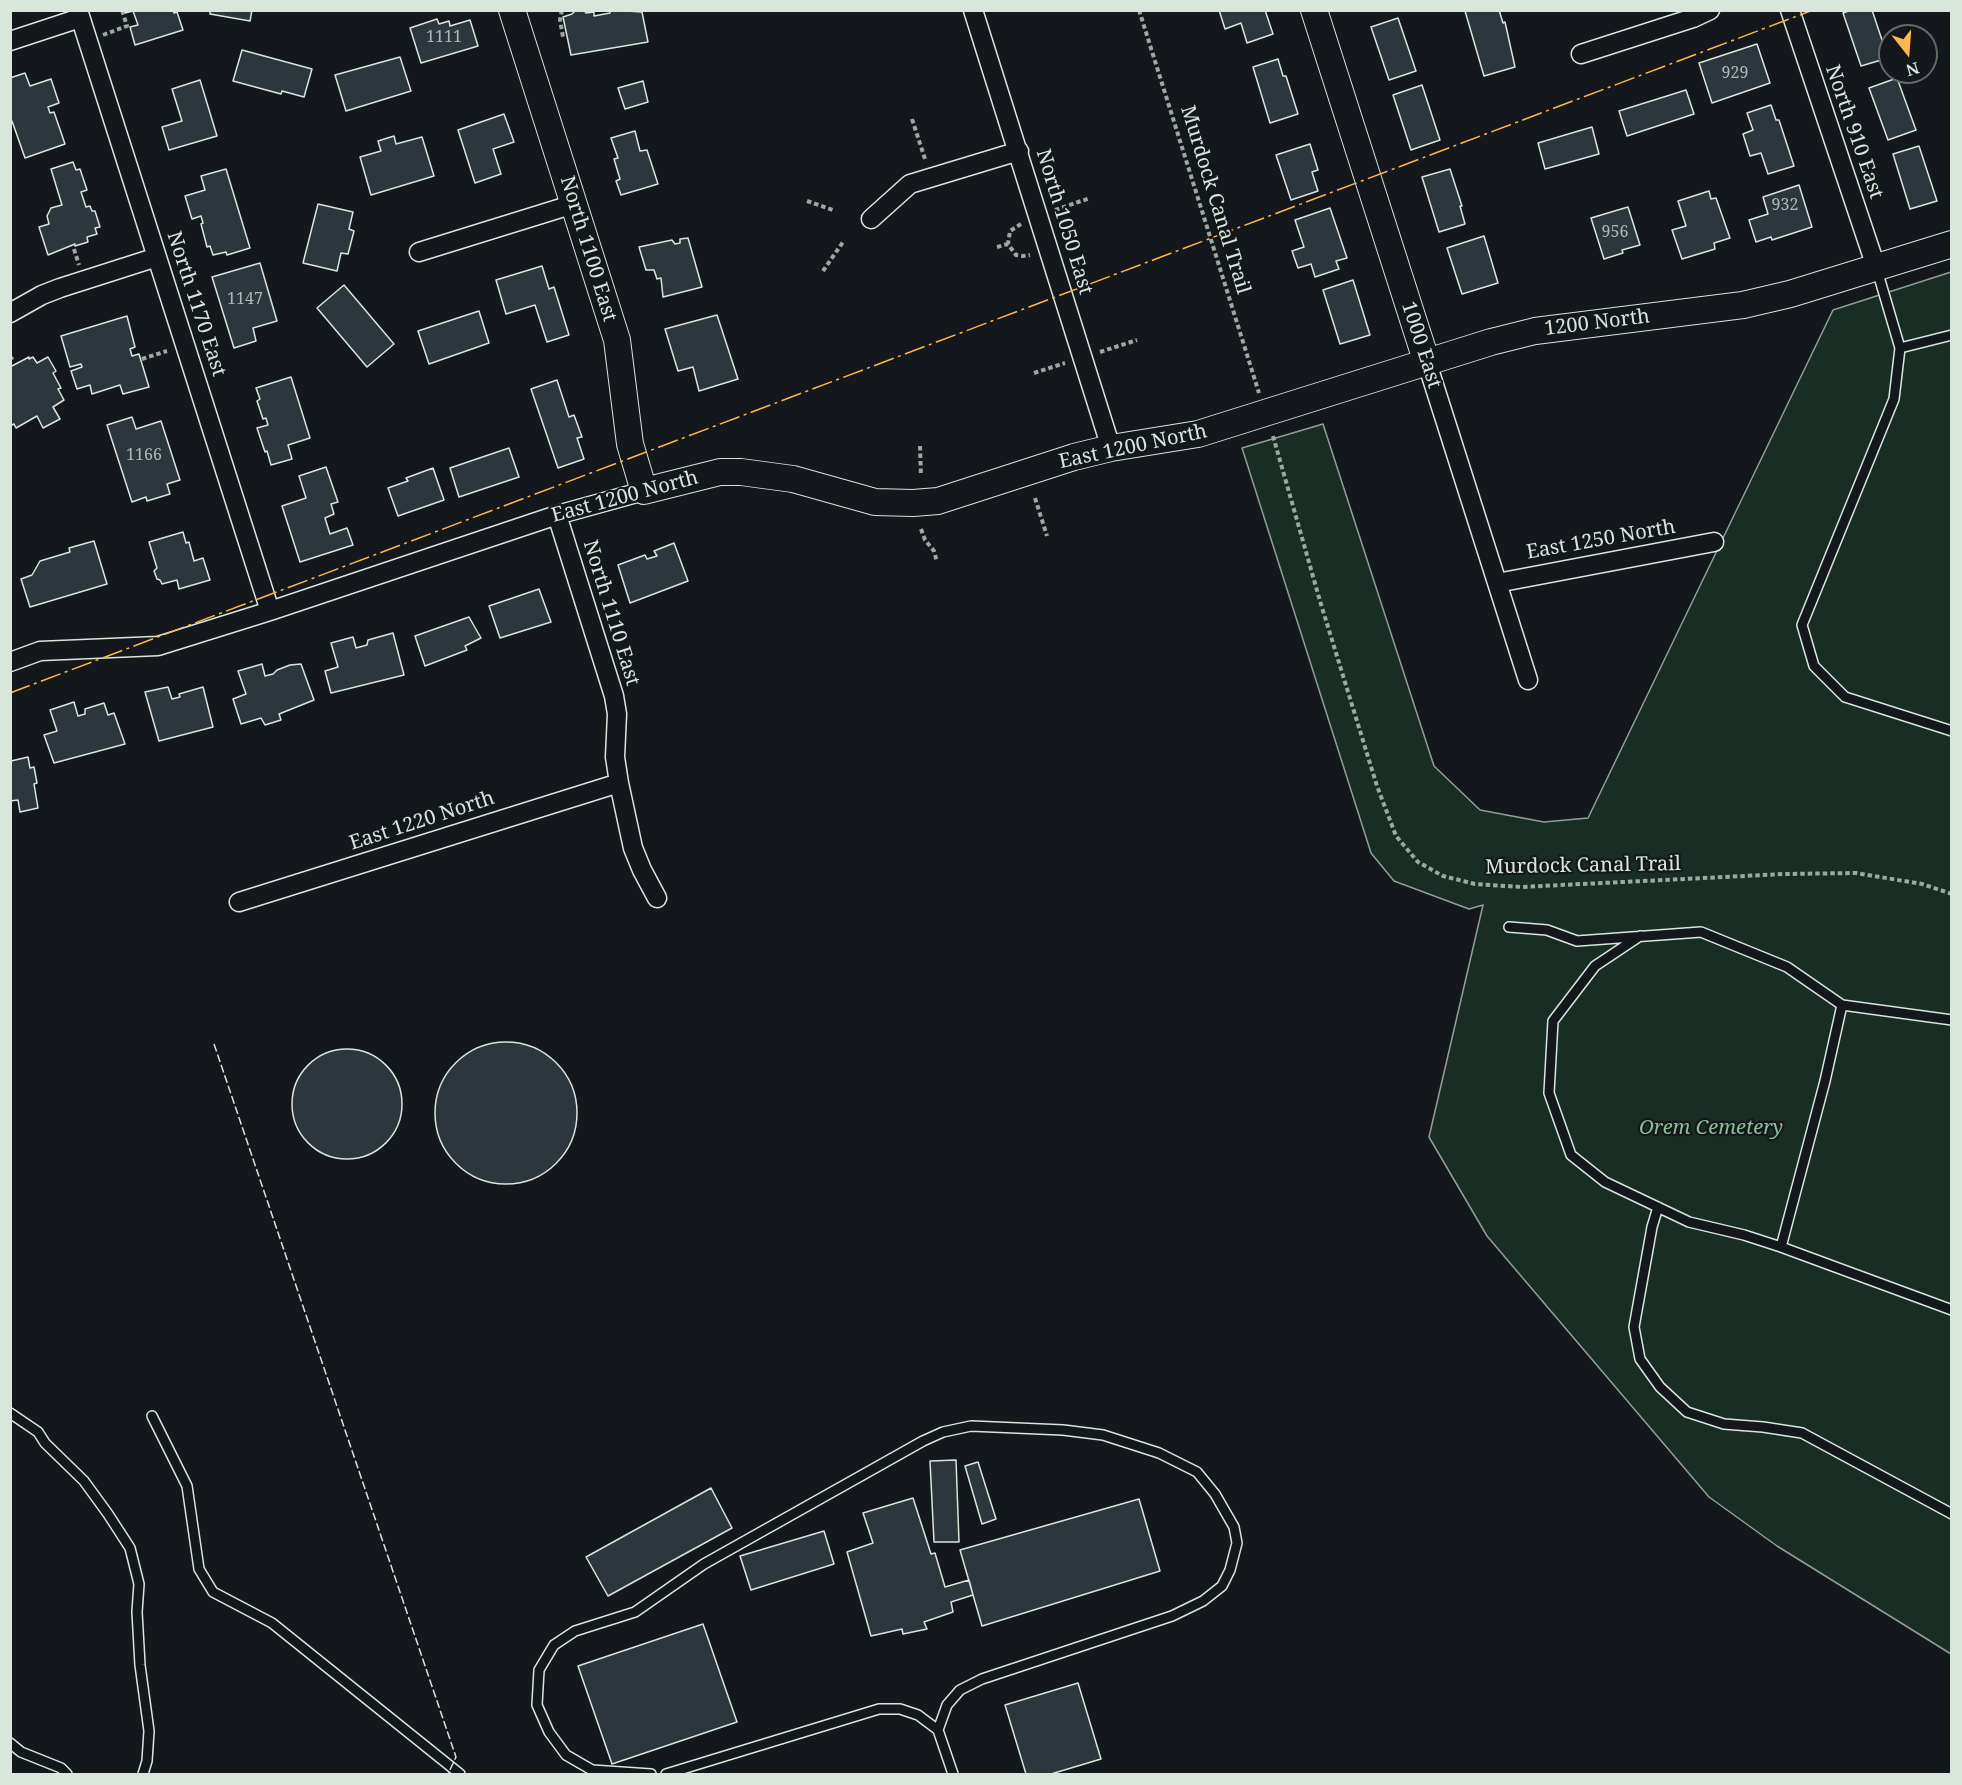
<!DOCTYPE html>
<html>
<head>
<meta charset="utf-8">
<style>
  body { margin:0 }
  #map { position:relative; width:1962px; height:1785px; overflow:hidden; background:#14181c; font-family:"Noto Serif",serif }
  canvas { display:block }
  .frame { position:absolute; inset:0; border:12px solid #d8e6dc; pointer-events:none }
  .north { position:absolute; left:1878px; top:24px; width:60px; height:60px; box-sizing:border-box; background:#14181c; border:2px solid #626a69; border-radius:50%; rotate:163deg; font-size:16px; font-weight:700; line-height:24px; text-align:center; color:#d8e6dc }
  .north::after { content:''; display:block; margin:auto; width:21px; height:27px; background:#ffb74d; clip-path:polygon(50% 0,100% 100%,50% 72%,0 100%) }
</style>
</head>
<body>
<div id="map">
<canvas width="1962" height="1785"></canvas>
<div class="frame"></div>
<div class="north">N</div>
</div>
<script>
const ctx = document.querySelector('canvas').getContext('2d');
ctx.lineJoin = 'round';
function fill(path, color) { ctx.fillStyle = color; ctx.fill(path, 'evenodd'); }
const shape = rows => new Path2D(rows.map(r => 'M' + r).join(''));
function stroke(path, color, width, dash) { ctx.strokeStyle = color; ctx.lineWidth = width; ctx.lineCap = dash ? 'butt' : 'round'; ctx.setLineDash(dash || []); ctx.stroke(path); }
function write(font, color, halo, rows, align = 'center') {
  ctx.font = font + ' "Noto Serif",serif'; ctx.lineWidth = 4.5; ctx.setLineDash([]); ctx.textBaseline = 'middle'; ctx.strokeStyle = halo; ctx.fillStyle = color; for (const [text, x, y, turn = 0] of rows) {
    ctx.save(); ctx.translate(x, y); ctx.rotate((+turn || 0) * Math.PI / 180); ctx.textAlign = isNaN(turn) ? turn : align; if (halo) ctx.strokeText(text, 0, 0); ctx.fillText(text, 0, 0); ctx.restore();
  }
}
const green = shape([
  [1951,272,1951,1654,1777,1546,1709,1497,1487,1236,1429,1137,1483,905,1469,909,1394,881,1371,853,1242,448,1323,424,1434,766,1480,810,1544,822,1588,818,1833,310,1951,272]
]);
const building = shape([
  [125,10,173,10,174,13,177,12,183,30,135,45,130,27,138,25,133,11,125,13,125,10],
  [210,10,252,10,250,21,210,14,210,10],
  [584,10,586,13,594,12,594,16,610,13,610,10,642,12,648,42,571,55,563,17,572,14,575,11,584,10],
  [1219,10,1265,10,1273,34,1247,43,1241,23,1225,29,1219,10],
  [1499,10,1503,23,1505,22,1515,67,1484,76,1465,11,1499,10],
  [1851,10,1872,10,1888,58,1861,66,1843,13,1851,10],
  [1398,18,1416,71,1389,80,1371,27,1398,18],
  [437,19,439,24,449,21,450,26,470,20,478,46,421,63,410,28,437,19],
  [1757,44,1770,83,1712,103,1699,63,1757,44],
  [242,50,312,69,304,97,282,91,281,94,233,81,242,50],
  [400,57,411,91,346,111,335,75,400,57],
  [1278,59,1283,76,1286,76,1298,114,1270,123,1253,67,1278,59],
  [25,73,30,86,51,79,59,103,48,107,50,113,54,112,65,144,25,158,12,121,10,122,10,78,25,73],
  [1897,78,1916,130,1888,140,1869,88,1897,78],
  [200,80,217,136,169,150,162,127,182,121,172,89,200,80],
  [643,81,648,102,625,109,618,88,643,81],
  [1422,85,1440,140,1411,150,1393,95,1422,85],
  [1686,90,1694,114,1627,136,1619,111,1686,90],
  [1771,105,1776,120,1779,120,1794,166,1768,174,1761,153,1750,156,1743,134,1753,130,1747,113,1771,105],
  [504,114,514,142,493,149,501,174,475,183,458,130,504,114],
  [1592,127,1599,154,1545,169,1538,143,1592,127],
  [635,131,640,151,647,150,658,184,621,195,616,181,620,179,614,159,618,158,611,138,635,131],
  [394,136,396,144,422,137,434,176,371,195,360,157,381,151,378,141,394,136],
  [1310,144,1318,170,1312,172,1318,191,1291,200,1276,155,1310,144],
  [1919,146,1937,201,1910,209,1893,154,1919,146],
  [73,162,76,170,80,169,87,190,81,192,86,207,90,206,92,211,95,211,100,227,95,228,97,234,87,237,88,242,75,246,75,244,48,255,39,227,49,224,47,216,51,208,62,205,51,169,73,162],
  [226,169,250,248,227,255,226,252,213,255,210,246,207,247,201,224,203,223,201,216,192,219,185,196,205,190,201,176,226,169],
  [1450,169,1462,206,1460,206,1465,224,1439,232,1422,177,1450,169],
  [1799,185,1812,227,1772,240,1771,237,1756,242,1749,220,1768,214,1763,197,1799,185],
  [1709,191,1711,199,1716,198,1730,238,1714,243,1715,249,1682,259,1672,230,1686,226,1678,201,1709,191],
  [318,204,353,212,349,229,354,231,348,254,341,253,337,271,303,263,318,204],
  [1628,207,1640,245,1622,250,1623,253,1604,259,1591,218,1628,207],
  [1330,208,1347,258,1336,261,1339,269,1315,277,1311,264,1298,268,1292,251,1304,247,1295,220,1330,208],
  [1484,236,1498,283,1462,294,1447,248,1484,236],
  [688,238,702,287,663,297,661,278,657,279,654,270,646,270,639,247,672,240,675,244,680,243,680,239,688,238],
  [260,263,277,321,253,328,256,341,234,348,212,277,260,263],
  [542,266,549,289,554,287,569,335,547,342,535,305,506,314,496,280,542,266],
  [1353,280,1370,335,1340,344,1323,290,1353,280],
  [344,285,394,344,367,367,317,308,344,285],
  [479,311,489,343,429,364,418,331,479,311],
  [717,315,738,379,699,391,693,367,678,371,665,329,717,315],
  [127,316,135,347,130,349,132,356,139,354,149,387,123,394,120,385,92,394,90,385,77,389,71,371,82,367,81,364,70,367,61,336,127,316],
  [29,357,29,359,33,357,37,363,48,357,56,371,53,373,61,388,58,389,64,400,53,407,60,419,43,428,37,416,16,428,14,424,10,426,10,367,29,357],
  [291,377,310,438,288,445,292,459,271,465,267,451,265,452,257,428,268,425,266,418,263,419,257,401,260,399,256,388,291,377],
  [557,380,569,417,574,415,582,437,577,438,584,459,558,468,531,389,557,380],
  [132,417,136,429,161,421,180,480,167,484,170,494,147,501,146,497,132,502,107,425,132,417],
  [509,448,519,477,459,497,450,468,509,448],
  [326,467,338,502,331,504,334,514,325,518,330,534,347,528,353,545,300,562,282,506,306,498,299,476,326,467],
  [433,468,444,500,398,516,388,488,408,481,406,478,433,468],
  [183,532,186,543,189,542,194,561,203,558,210,580,179,589,177,580,162,584,160,580,157,579,154,571,157,568,149,542,183,532],
  [94,541,107,584,30,607,21,579,32,575,40,561,70,552,69,548,94,541],
  [674,543,688,581,630,603,618,565,645,555,647,559,657,556,654,551,674,543],
  [539,589,551,622,500,638,489,606,539,589],
  [469,617,481,638,465,646,467,650,425,666,415,636,469,617],
  [393,633,404,675,331,693,325,671,338,667,331,643,353,637,356,648,367,645,368,640,393,633],
  [262,664,265,676,273,674,277,670,290,665,301,664,314,700,279,714,281,720,265,725,261,718,241,724,233,699,246,694,238,671,262,664],
  [168,687,172,699,180,697,179,694,203,687,213,727,159,741,145,692,168,687],
  [74,702,78,716,85,714,85,709,104,703,108,715,114,713,125,744,54,763,44,735,57,731,50,710,74,702],
  [28,757,30,768,34,767,37,783,34,784,38,808,20,812,18,800,10,801,10,765,11,761,28,757],
  '435 1113a71 71 0 1 1 142 0a71 71 0 1 1-142 0Z',
  '292 1104a55 55 0 1 1 110 0a55 55 0 1 1-110 0Z',
  [956,1460,959,1542,934,1542,930,1461,956,1460],
  [978,1462,996,1519,982,1524,965,1466,978,1462],
  [711,1488,732,1528,608,1596,586,1557,711,1488],
  [913,1498,931,1554,935,1553,945,1587,969,1580,973,1595,951,1602,953,1612,924,1622,927,1629,903,1634,902,1629,871,1636,847,1552,873,1543,863,1513,913,1498],
  [1139,1499,1160,1571,982,1626,960,1550,1139,1499],
  [824,1531,834,1564,751,1590,740,1556,824,1531],
  [703,1624,737,1722,612,1764,578,1666,703,1624],
  [1078,1683,1101,1759,1051,1774,1026,1774,1005,1705,1078,1683]
]);
const path = shape([
  [562,10,560,20,563,37],
  [1139,10,1259,393],
  [103,35,127,26,122,10],
  [912,119,925,159],
  [807,201,833,210],
  [1055,210,1090,198],
  [1021,224,1010,231,1008,244,1016,255,1023,256,1030,255],
  [997,247,1008,244],
  [74,249,79,265],
  [823,271,843,242],
  [1100,352,1137,340],
  [10,356,14,362],
  [142,359,167,351],
  [1034,373,1065,363],
  [1273,436,1320,601,1377,786,1396,836,1418,862,1443,876,1475,884,1522,887,1784,874,1856,873,1922,884,1952,894],
  [920,446,921,476],
  [1035,498,1047,536],
  [921,529,925,540,934,551,937,562]
]);
const lane = shape([
  [1877,270,1900,348],
  [1952,335,1900,348,1894,399,1802,625,1814,666,1845,697,1952,731],
  [1509,927,1547,930,1577,941,1701,932,1787,967,1842,1005,1952,1020],
  [1640,936,1595,966,1553,1021,1549,1093,1571,1155,1605,1182,1689,1222,1744,1235,1781,1247,1952,1310],
  [1658,1207,1652,1227,1634,1327,1640,1359,1660,1387,1687,1412,1724,1424,1763,1427,1802,1433,1952,1514],
  [1781,1247,1825,1081,1842,1005],
  [10,1413,38,1432,45,1443,84,1481,108,1514,130,1548,139,1584,137,1612,140,1665,149,1731,147,1761,143,1774],
  [152,1416,187,1486,199,1569,213,1592,272,1623,460,1774],
  [938,1730,953,1774],
  [10,1743,21,1752,61,1768,67,1774],
  [651,1774,592,1770,566,1755,549,1732,537,1705,539,1670,554,1645,575,1631,635,1612,704,1564,923,1441,943,1432,971,1426,1063,1430,1103,1435,1159,1453,1197,1472,1215,1494,1234,1527,1237,1543,1230,1570,1222,1586,1203,1601,1172,1616,982,1679,960,1690,947,1705,938,1730,918,1715,900,1709,879,1709,666,1774]
]);
const street = shape([
  [78,10,270,611],
  [973,10,1111,448],
  [1790,10,1876,267],
  [10,41,80,18],
  [1581,54,1693,18,1710,10],
  [871,219,910,184,1019,151],
  [419,252,574,204],
  [10,313,42,295,60,288,157,257],
  [1427,363,1528,680],
  [557,515,614,696,617,714,615,757,619,783,633,848,642,870,657,898],
  [1497,583,1714,542],
  [10,662,40,651,158,646,270,611,557,515,644,491],
  [239,902,619,783]
]);
const secondary = shape([
  [512,10,617,340,630,444,644,491,720,472,741,472,793,479,875,502,913,503,938,501,1074,457,1111,448,1198,434,1491,342,1535,331,1743,305,1790,294,1952,244],
  [1314,10,1427,363]
]);
const fence = shape([
  [214,1044,456,1757,448,1774]
]);
const power = shape([
  [10,693,1813,10]
]);
const numberNames = [
  ["1111",444,37],
  ["929",1735,73],
  ["932",1785,205],
  ["956",1615,232],
  ["1147",245,299],
  ["1166",144,455]
];
const streetNames = [
  ["North 910 East",1854,132,71],
  ["Murdock Canal Trail",1215,200,73],
  ["North 1050 East",1064,222,73],
  ["North 1100 East",588,249,73],
  ["North 1170 East",196,304,72],
  ["1200 North",1597,323,-7],
  ["1000 East",1421,345,72],
  ["East 1200 North",1133,447,-12],
  ["East 1200 North",625,497,-15],
  ["East 1250 North",1601,540,-10],
  ["North 1110 East",611,613,73],
  ["East 1220 North",422,821,-18],
  ["Murdock Canal Trail",1583,866,-1]
];
const parkNames = [
  ["Orem Cemetery",1711,1128]
];
fill(green, '#1a2d24');
stroke(green, '#939e99', 1.5);
fill(building, '#2c363c');
stroke(building, '#d8e6dc', 1.5);
stroke(lane, '#d8e6dc', 12);
stroke(street, '#d8e6dc', 21);
stroke(secondary, '#d8e6dc', 28);
stroke(path, '#9da8a2', 4, [4.5, 3]);
stroke(lane, '#14181c', 9);
stroke(street, '#14181c', 18);
stroke(secondary, '#14181c', 26);
stroke(fence, '#d8e6dc', 1.5, [8, 3]);
stroke(power, '#ffb74d', 1.5, [21, 4.5, 3, 4.5]);
write('16px', '#adbab4', null, numberNames);
write('20px', '#d8e6dc', '#14181c', streetNames);
write('italic 20px', '#8ac095', '#14181c', parkNames);
</script>
</body>
</html>
